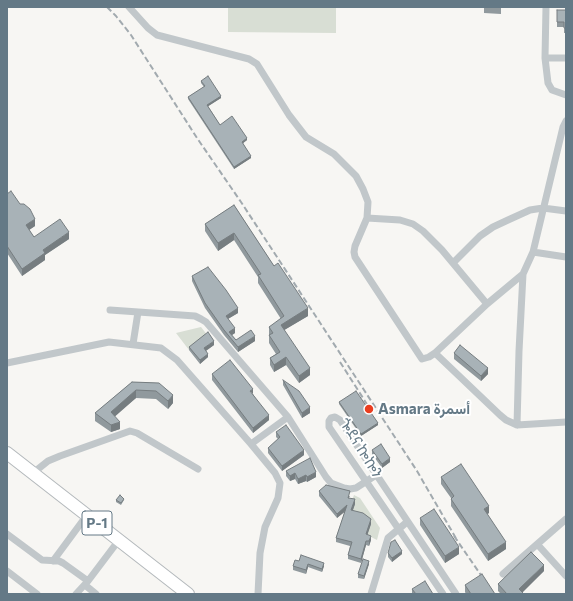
<!DOCTYPE html>
<html>
<head>
<meta charset="utf-8">
<style>
  body { margin:0 }
  #map { position:relative; width:573px; height:601px; overflow:hidden; background:#f7f6f3; font-family:Commissioner,sans-serif }
  canvas { display:block }
  .frame { position:absolute; inset:0; border:8px solid #647986; pointer-events:none }
</style>
</head>
<body>
<div id="map">
<canvas width="573" height="601"></canvas>
<div class="frame"></div>
</div>
<script>
const ctx = document.querySelector('canvas').getContext('2d');
ctx.lineJoin = 'round';
function fill(path, color) { ctx.fillStyle = color; ctx.fill(path, 'evenodd'); }
const shape = rows => new Path2D(rows.map(r => 'M' + r).join(''));
function stroke(path, color, width, dash) { ctx.strokeStyle = color; ctx.lineWidth = width; ctx.lineCap = dash ? 'butt' : 'round'; ctx.setLineDash(dash || []); ctx.stroke(path); }
function write(font, color, halo, rows, align = 'center') {
  ctx.font = font + ' Commissioner,Vazirmatn,"Noto Sans Ethiopic",sans-serif'; ctx.lineWidth = 4; ctx.setLineDash([]); ctx.textBaseline = 'middle'; ctx.strokeStyle = halo; ctx.fillStyle = color; for (const [text, x, y, turn = 0] of rows) {
    ctx.save(); ctx.translate(x, y); ctx.rotate((+turn || 0) * Math.PI / 180); ctx.textAlign = isNaN(turn) ? turn : align; if (halo) ctx.strokeText(text, 0, 0); ctx.fillText(text, 0, 0); ctx.restore();
  }
}
const green = shape([
  [228,7,336,7,336,33,228,32],
  [201,327,208,336,189,350,176,333],
  [354,495,360,498,380,528,377,540,367,535,351,514,351,503]
]);
const minor = shape([
  [129,7,148,28,157,35,249,59,257,64,289,115,306,137,334,154,356,176,363,189,368,202,367,218,355,246,354,252,355,257,422,359,429,357,435,353],
  [546,7,545,58,548,83,552,90,566,95],
  [545,58,566,58],
  [566,121,563,127,533,252,523,274,519,351,517,425,566,422],
  [367,218,400,220,413,224,423,231,442,250,487,304],
  [533,252,566,257],
  [453,263,480,236,493,227,508,220,530,210,543,208,566,211],
  [110,310,195,316,201,319,206,322,237,358,288,417,326,477,331,483,344,488,350,489,356,488,376,475],
  [133,344,138,312],
  [7,363,109,342,161,348,177,360,251,444,275,473,280,483,278,498,265,527,260,553,258,594],
  [517,425,506,420,500,415,435,353,487,304,523,274],
  [251,444,288,417],
  [33,473,48,461,60,456,130,431,137,433,198,469],
  [7,534,42,560,59,561,63,563,88,581],
  [538,545,566,576],
  [53,561,87,515],
  [7,571,37,594],
  [503,574,566,519],
  [85,585,96,594],
  [76,594,88,581,119,540],
  [371,594,388,538,407,522],
  [443,594,329,427,329,421,331,418,335,417,340,420,456,594]
]);
const trunk = shape([
  [7,453,188,594]
]);
const rail = shape([
  [107,7,116,16,131,35,197,138,241,202,417,471,457,540],
  [340,362,370,409],
  [454,536,494,594]
]);
const wall = shape([
  [484,7,501,7,501,14,484,13],
  [557,10,566,10,566,33,564,33,564,27,557,27],
  [201,81,221,98,208,106,220,125,247,140,243,143,251,158,234,169,188,99,188,97,204,87,201,83],
  [7,194,35,226,29,230,34,237,69,239,45,255,45,260,22,276,7,253],
  [234,205,274,266,308,316,284,330,310,375,299,383,286,365,274,372,270,365,270,358,276,354,269,343,269,327,281,319,258,283,258,277,234,240,218,251,205,231,205,224],
  [192,276,238,313,228,319,235,333,232,335,236,340,255,341,238,352,224,335,205,308,192,281],
  [214,345,206,351,208,357,200,364,189,350,189,347],
  [454,353,488,374,481,381,454,359],
  [212,374,253,394,269,420,253,433,212,380],
  [283,380,310,413,302,418,283,385],
  [132,382,159,383,173,403,168,409,156,399,136,398,114,416,120,429,111,432,95,421,95,413],
  [339,402,378,425,361,436,339,404],
  [276,432,304,455,282,471,268,453,268,448,278,439,276,437],
  [372,450,390,462,382,468,372,454],
  [286,471,316,477,307,482,306,481,298,484,295,479,290,481,286,476],
  [441,477,489,513,487,514,506,549,488,561,451,506,451,498,441,484],
  [319,491,350,496,349,498,355,504,353,510,371,524,367,535,371,540,369,546,366,545,361,563,348,559,348,555,350,546,336,542,336,538,345,511,337,518,319,496],
  [116,500,124,500,121,505,116,502],
  [420,518,459,554,445,563,420,525],
  [388,553,402,554,392,562,388,557],
  [299,561,324,566,322,572,308,567,306,574,293,570,293,566],
  [369,564,364,579,358,578,358,574],
  [544,571,522,592,524,594,501,594,498,591,498,584],
  [465,585,495,594,466,594,465,592],
  [412,589,433,594,412,594]
]);
const shadedWall = shape([
  [221,96,221,98,207,107,207,105],
  [247,138,247,140,242,144,242,142],
  [251,156,251,158,234,169,234,167],
  [35,219,35,226,26,232,26,225],
  [69,232,69,239,45,255,45,260,22,276,22,269,43,250],
  [234,233,234,240,218,251,218,243],
  [238,308,238,313,226,320,226,316],
  [308,308,308,316,281,332,281,325],
  [235,328,235,333,229,337,229,332],
  [255,336,255,341,238,352,238,347],
  [214,341,214,345,204,352,204,348],
  [208,354,208,357,200,364,200,360],
  [286,357,286,365,274,372,274,365],
  [310,368,310,375,299,383,299,376],
  [488,368,488,374,481,381,481,376],
  [253,389,253,394,250,391],
  [136,390,136,398,111,420,111,412],
  [173,395,173,403,168,409,168,401],
  [310,407,310,413,302,418,302,413],
  [269,415,269,420,253,433,253,428],
  [120,422,120,429,111,432,111,425],
  [378,423,378,425,361,436,361,434],
  [304,450,304,455,282,471,282,466],
  [390,458,390,462,382,468,382,464],
  [316,472,316,477,307,482,307,477],
  [295,473,295,479,290,481,290,476],
  [306,475,306,481,298,484,298,479],
  [355,499,355,504,351,515,351,510],
  [347,505,347,510,337,518,337,514],
  [489,506,489,513,484,516,484,509],
  [371,519,371,524,366,539,366,534],
  [371,536,371,540,369,546,369,541],
  [366,541,366,545,361,563,361,559],
  [506,542,506,549,488,561,488,554],
  [459,547,459,554,445,563,445,556],
  [402,551,402,554,392,562,392,558],
  [369,561,369,564,364,579,364,576],
  [324,563,324,566,322,572,322,569],
  [308,564,308,567,306,574,306,570],
  [544,565,544,571,521,594,519,589]
]);
const building = shape([
  [557,10,566,10,566,28,564,28,564,22,557,22,557,10],
  [208,76,221,96,207,105,220,125,232,116,247,138,242,142,251,156,234,167,188,97,205,86,201,81,208,76],
  [11,191,20,204,24,204,30,209,35,219,26,225,34,237,60,219,69,232,43,250,45,253,22,269,7,246,7,194,11,191],
  [234,205,274,266,278,263,308,308,281,325,310,368,299,376,286,357,274,365,270,358,280,352,269,335,273,333,269,327,284,316,258,275,261,274,234,233,218,243,205,224,234,205],
  [208,267,226,290,238,308,226,316,235,328,229,332,236,340,251,330,255,336,238,347,224,330,205,303,192,276,208,267],
  [208,332,214,341,204,348,208,354,200,360,189,347,208,332],
  [460,345,488,368,481,376,454,353,460,345],
  [230,360,253,389,250,391,269,415,253,428,212,374,230,360],
  [283,380,299,391,310,407,302,413,283,380],
  [132,382,159,383,173,395,168,401,156,391,136,390,111,412,120,422,111,425,95,413,132,382],
  [356,391,378,423,361,434,339,402,356,391],
  [286,425,304,450,282,466,268,448,280,437,276,432,286,425],
  [381,444,390,458,382,464,372,450,381,444],
  [310,458,316,472,307,477,306,475,298,479,295,473,290,476,286,471,310,458],
  [461,464,489,506,484,509,506,542,488,554,451,499,454,496,441,477,461,464],
  [326,485,350,491,348,498,355,499,351,510,363,513,371,519,366,534,371,536,369,541,366,541,361,559,348,555,352,542,336,538,347,505,337,514,319,491,326,485],
  [120,495,124,499,121,503,116,500,120,495],
  [434,509,459,547,445,556,420,518,434,509],
  [395,540,402,551,392,558,388,553,391,542,395,540],
  [531,552,544,565,519,589,524,594,507,594,498,584,531,552],
  [301,555,324,563,322,569,308,564,306,570,293,566,295,560,299,561,301,555],
  [363,559,369,561,364,576,358,574,363,559],
  [482,574,495,594,471,594,465,585,482,574],
  [425,581,433,594,416,594,412,589,425,581]
]);
const markers = [
  [369,409,5,"#ea3e20"]
];
const shields = [
  [97,523,30]
];
const shieldNames = [
  ["P-1",97,523]
];
const poiNames = [
  ["Asmara أسمرة",378,409]
];
const streetNames = [
  ["ጐደና ኰኰን",361,448,58]
];
fill(green, '#d8ded4');
stroke(trunk, '#b4b9bc', 14);
stroke(minor, '#c1c7ca', 7);
stroke(trunk, '#fff', 12);
stroke(rail, '#a2aaaf', 2, [6, 3]);
fill(wall, '#90999d');
fill(shadedWall, '#767d80');
fill(building, '#a8b2b7');
stroke(building, '#767d80', 1);
for (const [x, y, r, color] of markers) { const dot = new Path2D(); dot.arc(x, y, r, 0, 2 * Math.PI); ctx.fillStyle = color; ctx.fill(dot); stroke(dot, '#fff', 1.5); }
for (const [x, y, w] of shields) { const box = new Path2D(); box.roundRect(x - w / 2, y - 12, w, 24, 3); ctx.fillStyle = '#fff'; ctx.fill(box); stroke(box, '#647986', 1); }
write('bold 14px', '#647986', null, shieldNames);
write('bold 15px', '#647986', '#fff', poiNames, 'left');
write('15px', '#647986', '#fff', streetNames);
</script>
</body>
</html>
